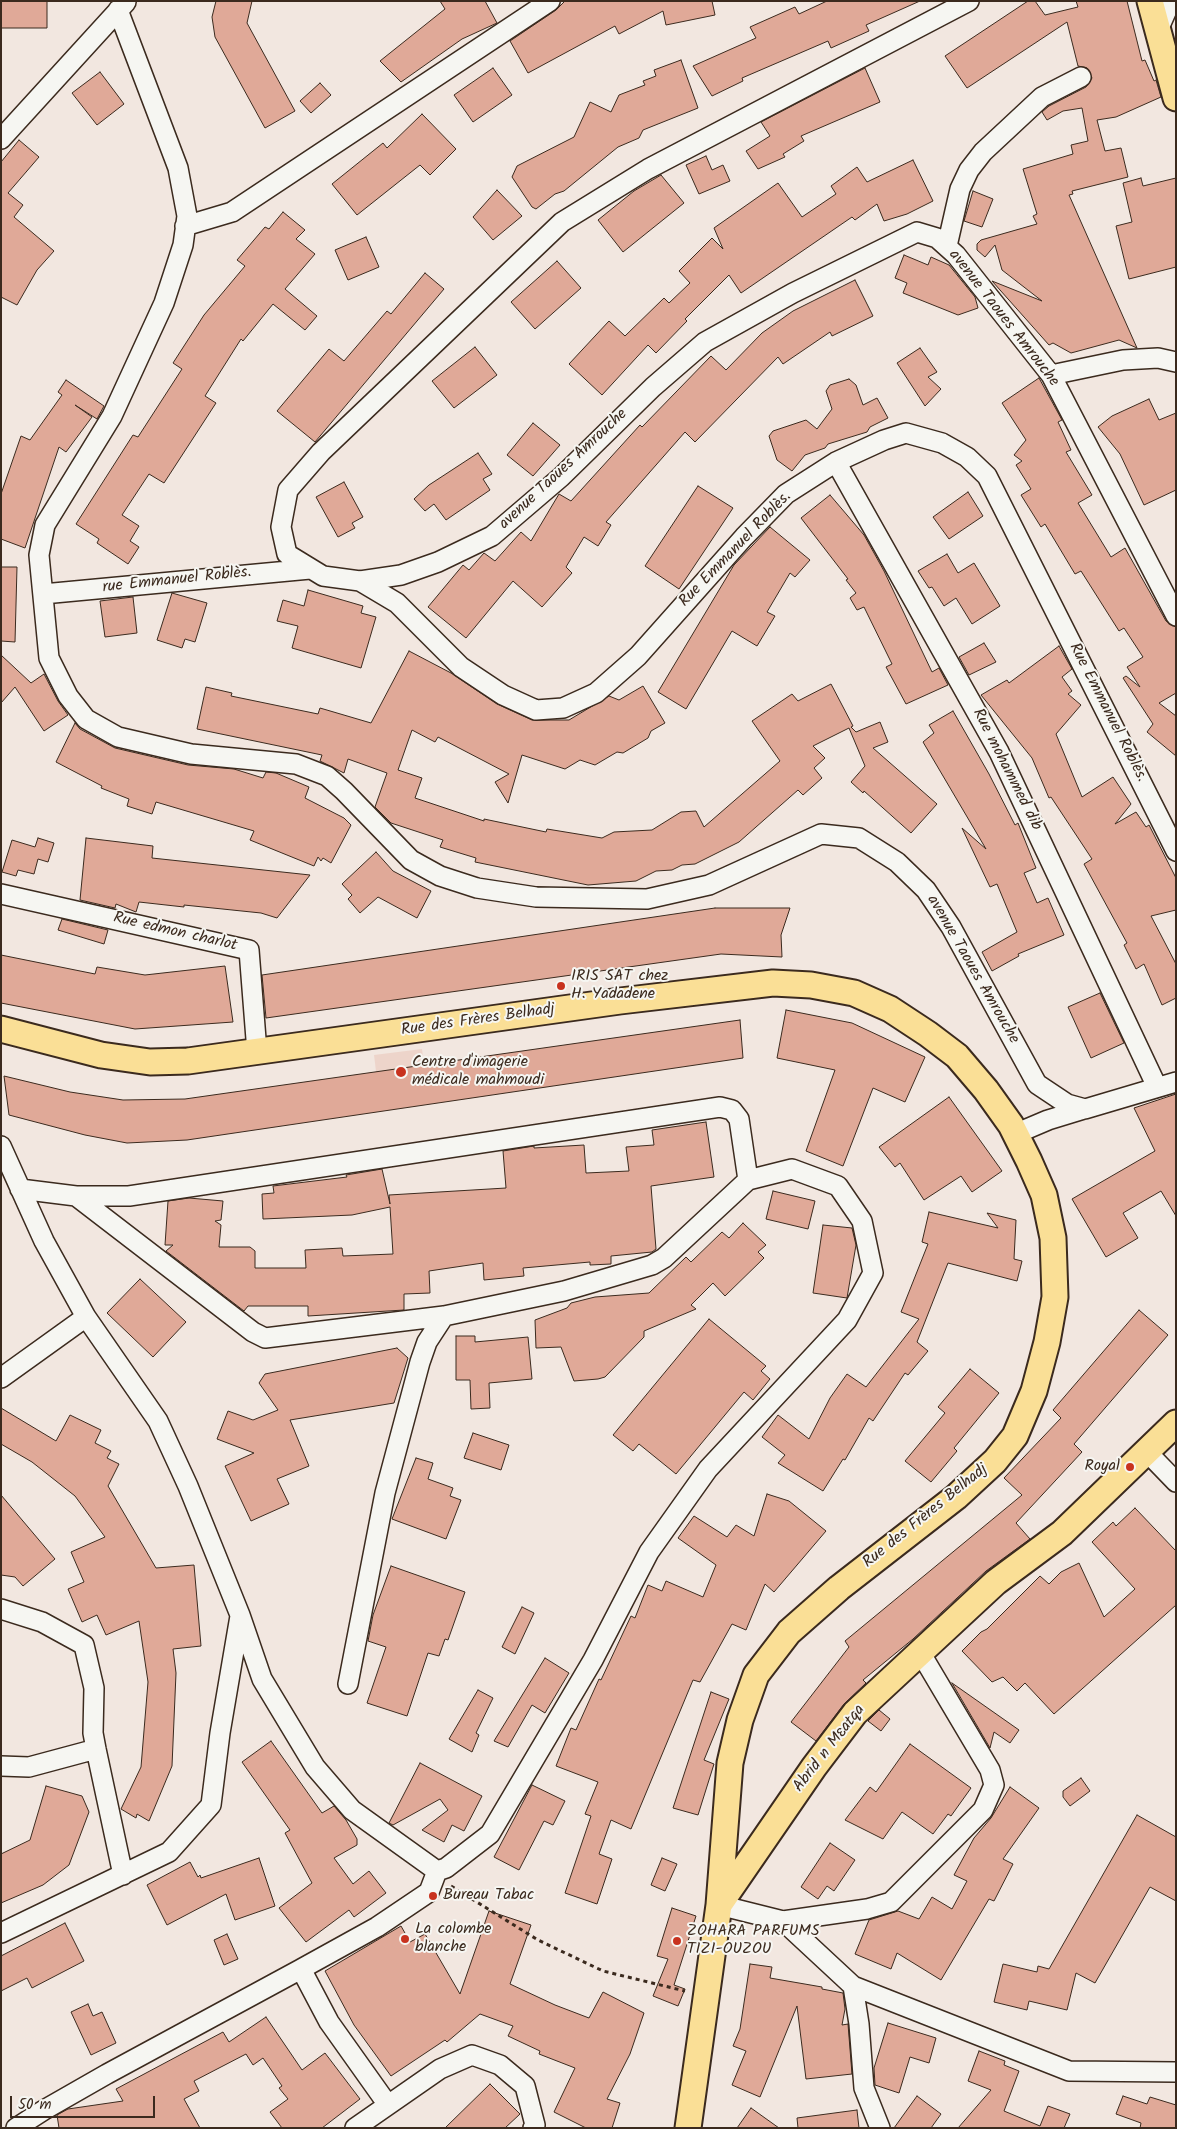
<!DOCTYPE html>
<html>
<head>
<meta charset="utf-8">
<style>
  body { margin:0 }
  #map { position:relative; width:1177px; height:2129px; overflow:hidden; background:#f2e7e0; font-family:Kalam,sans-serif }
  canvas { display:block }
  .frame { position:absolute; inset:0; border:2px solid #3b2a1e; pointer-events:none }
  .scale { position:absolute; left:10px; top:2096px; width:145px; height:22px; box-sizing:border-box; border:2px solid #3b2a1e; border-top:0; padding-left:6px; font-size:15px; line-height:18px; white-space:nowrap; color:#3b2a1e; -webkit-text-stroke:4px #f6f6f2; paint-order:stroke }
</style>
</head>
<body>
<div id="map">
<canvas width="1177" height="2129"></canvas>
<div class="frame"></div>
<div class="scale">50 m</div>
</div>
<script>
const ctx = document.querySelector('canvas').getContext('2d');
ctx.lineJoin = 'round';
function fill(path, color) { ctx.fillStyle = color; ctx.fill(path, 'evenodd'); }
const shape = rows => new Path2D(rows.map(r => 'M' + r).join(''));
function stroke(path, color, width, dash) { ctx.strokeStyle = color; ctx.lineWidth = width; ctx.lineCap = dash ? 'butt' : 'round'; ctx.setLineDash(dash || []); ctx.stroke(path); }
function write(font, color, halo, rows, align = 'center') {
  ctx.font = font + ' Kalam,sans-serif'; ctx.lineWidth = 4; ctx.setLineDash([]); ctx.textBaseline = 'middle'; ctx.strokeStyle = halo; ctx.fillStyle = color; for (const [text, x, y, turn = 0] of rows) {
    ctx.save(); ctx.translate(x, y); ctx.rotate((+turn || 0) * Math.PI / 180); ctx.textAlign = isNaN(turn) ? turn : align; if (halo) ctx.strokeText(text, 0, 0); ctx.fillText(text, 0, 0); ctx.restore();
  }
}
const built = shape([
  [422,1049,427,1090,379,1096,374,1055]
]);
const building = shape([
  [1,1,47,1,47,28,1,28,1,1],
  [216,1,252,1,247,23,295,111,265,128,215,37,212,17,216,1],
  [440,1,485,1,497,23,462,39,401,82,380,61,445,9,440,1],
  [565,1,712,1,715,15,666,25,663,11,619,34,615,26,528,73,510,41,556,10,565,1],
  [827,1,920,1,866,25,869,31,831,48,828,41,742,78,743,81,712,96,693,66,756,38,750,27,795,7,799,14,827,1],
  [1028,1,1035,1,1045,15,1078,7,1076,1,1127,1,1142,61,1145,60,1154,81,1156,80,1161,97,1116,117,1097,120,1105,151,1121,148,1128,177,1072,191,1073,194,1069,195,1137,348,1119,340,1071,353,1053,343,1049,345,992,281,1042,301,1002,270,995,245,985,257,977,250,977,244,981,240,1037,224,1033,216,1037,214,1023,169,1073,154,1071,145,1088,141,1082,108,1063,111,1047,120,1042,112,1049,106,1086,87,1092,78,1087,68,1078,66,1067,22,967,88,945,56,1028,1],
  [681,60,698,108,643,130,639,138,618,147,564,191,555,194,536,209,532,207,512,177,517,166,574,137,590,102,611,112,619,95,645,85,643,81,656,76,654,70,681,60],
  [493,68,512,95,473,122,454,95,493,68],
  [865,68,880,102,801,136,804,141,783,154,785,157,758,169,746,151,770,136,761,122,865,68],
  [100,72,124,104,97,125,72,93,100,72],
  [320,83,331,95,311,113,300,101,320,83],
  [422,114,456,149,430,175,420,165,357,215,332,184,383,143,387,148,422,114],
  [19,140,39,157,8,193,23,205,14,217,54,251,37,270,17,305,1,297,1,162,19,140],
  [706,156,712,170,723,165,730,181,699,194,686,165,706,156],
  [913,160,933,201,907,214,884,221,877,204,855,220,852,217,741,293,729,275,685,319,687,321,656,353,648,345,602,395,569,364,609,321,625,336,664,298,669,303,690,283,679,271,712,238,723,249,714,228,778,183,802,217,836,194,831,186,857,167,867,182,913,160],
  [661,175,684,203,623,252,598,220,634,191,661,175],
  [1141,178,1143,186,1176,178,1176,267,1129,279,1116,226,1132,222,1123,183,1141,178],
  [497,190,522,216,493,240,473,217,497,190],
  [973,191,993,199,982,227,964,221,973,191],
  [283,212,305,230,296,239,315,254,285,289,317,316,305,330,273,304,243,341,241,339,205,396,216,403,164,483,149,474,122,515,139,526,130,541,139,547,128,564,97,543,99,539,76,524,133,435,138,437,182,369,173,363,204,315,245,266,237,260,265,227,269,229,283,212],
  [366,237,379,267,348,280,335,250,366,237],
  [904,255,928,265,931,257,949,265,975,297,978,308,958,315,903,293,907,283,895,278,904,255],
  [557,261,581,288,535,329,511,302,557,261],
  [425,273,444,289,315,442,277,411,329,349,344,361,387,311,391,314,425,273],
  [855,280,873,316,832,336,830,332,783,364,778,357,695,442,685,432,606,522,611,525,598,546,584,537,566,567,572,573,542,607,513,581,466,638,428,607,463,565,469,570,484,553,495,561,521,532,531,541,559,494,571,501,640,425,642,427,711,356,726,370,762,333,793,311,855,280],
  [475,347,497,375,454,408,432,381,475,347],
  [920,348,937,372,928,377,941,389,925,406,897,363,920,348],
  [1039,378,1062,420,1058,422,1071,450,1066,452,1092,495,1078,503,1111,557,1125,548,1166,621,1176,627,1176,693,1159,703,1176,716,1176,756,1147,732,1153,724,1123,678,1126,676,1140,687,1127,667,1143,657,1124,628,1119,631,1081,571,1075,574,1045,524,1041,527,1021,495,1031,489,1016,465,1022,461,1014,455,1026,440,1002,403,1039,378],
  [849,379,856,385,863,405,877,398,888,418,870,427,867,432,828,444,825,448,805,455,792,471,777,460,769,436,773,431,806,420,817,429,832,409,826,391,830,385,849,379],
  [66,380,104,406,97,419,75,405,92,417,66,452,59,447,25,548,1,539,1,494,21,436,30,440,62,395,58,392,66,380],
  [1149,399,1159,420,1176,413,1176,490,1144,505,1120,454,1098,427,1112,416,1149,399],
  [533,423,560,445,533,476,507,455,533,423],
  [478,453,492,474,483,479,490,490,446,520,434,504,425,511,414,499,429,485,478,453],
  [344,482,363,517,352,523,355,528,338,537,316,497,344,482],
  [698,486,733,508,679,589,645,566,698,486],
  [968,492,983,516,949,539,933,517,968,492],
  [830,495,864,535,884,571,932,672,939,668,948,685,906,704,886,667,892,664,864,607,857,610,850,598,856,593,846,580,848,579,801,518,830,495],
  [770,527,810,560,795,577,790,573,767,612,775,616,757,646,732,631,686,709,658,692,734,565,770,527],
  [947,554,958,573,974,563,1000,606,972,624,956,598,944,606,932,587,929,588,918,571,947,554],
  [1,567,17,567,15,642,1,641,1,567],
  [308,590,363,606,361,613,376,617,361,668,292,648,298,626,277,621,283,600,304,606,308,590],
  [172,593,207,603,195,642,185,639,182,648,157,640,172,593],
  [133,597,137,633,105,637,100,601,133,597],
  [984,643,996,662,969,675,959,657,984,643],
  [1059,646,1072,669,1062,677,1072,691,1068,694,1081,705,1056,734,1082,797,1113,777,1131,804,1115,824,1136,812,1146,827,1149,825,1176,878,1176,910,1151,916,1176,964,1176,998,1162,1005,1144,964,1136,969,1124,945,1127,943,1084,864,1092,859,1051,797,1049,798,1032,758,981,695,1007,680,1009,683,1059,646],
  [409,651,451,673,497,704,532,720,569,720,609,696,619,700,643,686,665,723,651,731,648,738,623,753,617,752,595,765,580,760,565,769,522,755,508,803,495,782,509,774,438,737,435,742,412,730,398,770,422,778,415,798,484,821,484,819,546,832,547,829,602,838,614,832,652,830,681,812,696,811,704,827,780,761,752,721,792,694,798,701,831,684,853,726,851,727,856,732,880,722,888,742,873,748,937,804,911,833,864,791,863,793,851,782,865,766,849,728,813,746,825,758,814,768,822,778,803,795,798,790,739,842,695,864,682,865,672,870,656,871,636,881,588,885,475,862,476,858,440,847,443,840,391,823,375,807,387,773,348,759,344,773,320,761,322,755,197,729,206,687,232,693,231,696,318,714,320,708,371,723,409,651],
  [1,655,31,683,44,674,58,701,68,715,44,731,15,687,1,703,1,655],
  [953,711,989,774,1015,825,1018,823,1036,868,1024,873,1037,903,1048,898,1064,935,1018,954,1019,956,992,971,982,952,1017,932,997,884,990,887,962,828,986,849,923,742,934,733,929,725,953,711],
  [75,723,80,729,115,748,188,765,234,769,263,778,266,772,276,773,309,787,305,798,344,818,351,825,331,863,323,858,321,861,318,857,314,866,250,840,254,831,156,802,152,814,127,806,129,799,101,788,102,786,56,762,75,723],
  [38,838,54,843,48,862,38,859,34,874,18,870,16,876,2,872,12,840,35,847,38,838],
  [86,838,153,846,152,858,310,875,277,918,261,913,184,905,184,907,139,902,136,912,116,904,115,908,80,900,86,838],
  [376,852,393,871,431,891,417,918,378,897,360,913,348,899,352,895,342,884,376,852],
  [715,908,790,908,781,935,782,957,721,954,266,1018,262,975,715,908],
  [62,919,108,930,104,944,58,930,62,919],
  [1,955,95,974,97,967,145,975,225,966,233,1022,135,1029,1,1003,1,955],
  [1100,993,1124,1043,1091,1058,1068,1007,1100,993],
  [786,1010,852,1023,925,1057,905,1102,873,1088,843,1166,806,1151,835,1070,777,1058,786,1010],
  [740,1020,743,1058,187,1140,127,1143,85,1135,9,1115,4,1076,70,1092,123,1100,185,1099,740,1020],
  [1176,1094,1176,1216,1161,1191,1123,1213,1138,1238,1106,1257,1072,1199,1155,1151,1134,1108,1176,1094],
  [949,1097,1002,1171,972,1192,961,1176,924,1200,900,1163,895,1167,879,1147,949,1097],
  [706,1122,714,1177,651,1186,656,1249,652,1252,611,1256,611,1264,590,1265,590,1262,523,1268,524,1276,484,1280,483,1263,429,1271,430,1293,404,1294,404,1310,308,1316,308,1306,248,1306,244,1311,166,1251,173,1245,165,1245,168,1201,189,1198,223,1201,221,1220,215,1221,221,1225,219,1247,250,1247,255,1251,255,1268,306,1268,305,1250,342,1248,343,1256,393,1254,390,1207,352,1215,263,1219,262,1194,274,1193,273,1186,347,1177,346,1175,382,1169,390,1204,389,1195,506,1188,503,1151,534,1146,534,1148,584,1145,586,1173,629,1171,626,1147,654,1145,652,1130,706,1122],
  [773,1191,815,1201,808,1229,766,1219,773,1191],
  [929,1212,998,1228,987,1213,1016,1220,1014,1259,1022,1261,1017,1281,948,1263,917,1342,928,1351,908,1375,905,1373,873,1421,869,1418,845,1460,843,1459,823,1491,778,1463,785,1455,762,1437,778,1415,809,1439,830,1398,847,1374,866,1387,919,1319,901,1312,928,1244,922,1242,929,1212],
  [743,1223,766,1245,758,1252,764,1258,725,1296,713,1283,691,1305,696,1309,644,1331,644,1337,605,1377,598,1379,574,1381,561,1347,536,1348,535,1320,567,1308,571,1303,595,1297,649,1293,686,1257,691,1262,722,1232,729,1238,743,1223],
  [823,1225,852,1228,856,1245,847,1298,813,1293,823,1225],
  [140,1279,186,1322,153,1357,107,1313,140,1279],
  [1139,1310,1168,1335,1074,1444,1082,1452,1016,1523,1030,1539,986,1571,913,1639,863,1680,866,1683,844,1704,816,1741,791,1722,849,1647,845,1641,1022,1495,1004,1478,1061,1418,1053,1410,1139,1310],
  [709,1319,766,1366,761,1371,770,1379,753,1400,744,1392,676,1474,639,1444,633,1451,613,1435,709,1319],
  [456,1336,475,1336,475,1342,528,1337,532,1379,489,1383,490,1408,471,1409,470,1380,456,1380,456,1336],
  [397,1348,408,1358,394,1403,290,1420,309,1466,277,1479,289,1504,251,1521,225,1466,254,1453,217,1439,228,1411,253,1420,278,1410,259,1383,265,1374,397,1348],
  [970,1369,999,1393,954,1448,957,1451,931,1482,905,1461,945,1413,938,1407,970,1369],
  [1,1408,56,1441,70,1415,101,1430,95,1443,111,1451,107,1458,119,1464,108,1486,156,1568,194,1565,201,1646,173,1649,176,1673,172,1766,149,1821,137,1814,136,1818,121,1809,141,1767,148,1682,139,1621,106,1635,97,1615,82,1622,68,1589,84,1582,71,1552,105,1537,75,1496,32,1462,1,1444,1,1408],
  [473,1433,509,1445,501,1470,464,1458,473,1433],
  [416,1458,433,1463,428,1479,453,1488,450,1496,461,1500,446,1539,392,1519,416,1458],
  [767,1494,789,1501,826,1531,774,1592,765,1584,746,1630,732,1624,700,1682,693,1680,631,1829,611,1820,599,1854,612,1859,597,1904,565,1893,591,1816,585,1814,598,1782,556,1766,571,1728,576,1730,599,1679,601,1680,631,1616,635,1618,648,1585,662,1591,666,1581,703,1597,716,1565,678,1538,694,1516,727,1537,736,1525,754,1536,767,1494],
  [1,1495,55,1559,23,1586,15,1577,1,1575,1,1495],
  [1135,1508,1176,1551,1176,1605,1054,1714,1025,1683,1017,1691,1003,1677,992,1682,962,1651,981,1632,987,1629,1040,1576,1049,1584,1061,1572,1079,1563,1104,1617,1135,1589,1092,1542,1113,1522,1116,1526,1135,1508],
  [391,1566,465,1592,448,1640,445,1639,439,1656,428,1653,407,1716,367,1703,386,1647,368,1641,373,1615,391,1566],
  [522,1607,534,1613,515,1654,502,1647,522,1607],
  [545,1658,569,1673,545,1713,532,1705,508,1747,494,1741,545,1658],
  [952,1683,1019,1730,1010,1743,994,1732,990,1748,952,1683],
  [478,1690,493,1698,476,1733,479,1735,472,1752,449,1739,478,1690],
  [711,1692,729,1699,704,1760,714,1764,698,1815,673,1808,711,1692],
  [879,1710,890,1719,881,1731,868,1721,879,1710],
  [271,1741,322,1813,334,1806,346,1820,357,1839,357,1845,334,1858,353,1884,369,1871,386,1893,354,1917,349,1910,306,1942,279,1908,312,1883,285,1833,290,1830,242,1762,271,1741],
  [910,1744,971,1788,951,1816,948,1814,933,1834,902,1812,883,1839,845,1820,870,1787,876,1792,910,1744],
  [420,1763,482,1796,464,1831,452,1825,444,1842,422,1830,448,1810,440,1799,393,1825,389,1823,420,1763],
  [1081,1778,1090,1791,1070,1806,1063,1797,1063,1791,1081,1778],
  [532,1785,565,1801,553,1825,544,1821,519,1870,494,1857,532,1785],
  [46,1786,82,1796,89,1812,69,1865,43,1885,1,1903,1,1854,30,1840,46,1786],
  [1010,1787,1039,1808,1003,1859,1013,1864,994,1901,989,1899,941,1980,897,1953,891,1969,855,1954,869,1920,898,1911,919,1919,932,1897,952,1909,967,1881,954,1875,974,1838,991,1818,1010,1787],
  [1137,1815,1176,1837,1176,1901,1150,1887,1095,1983,1076,1973,1067,2010,1029,2001,1027,2010,994,2002,1003,1964,1037,1972,1038,1966,1049,1969,1137,1815],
  [830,1843,855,1860,834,1891,827,1886,818,1899,801,1887,830,1843],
  [259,1858,275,1906,235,1920,226,1894,167,1925,147,1885,190,1862,198,1877,200,1875,201,1878,259,1858],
  [662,1858,677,1864,665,1891,651,1885,662,1858],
  [672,1908,696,1916,674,1985,685,1989,678,2006,653,1996,668,1959,657,1956,672,1908],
  [489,1911,531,1925,510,1984,555,2005,589,2018,603,1992,644,2013,630,2054,607,2099,620,2103,612,2128,586,2128,554,2112,575,2068,539,2054,540,2051,508,2036,513,2026,480,2014,447,2042,445,2040,391,2076,354,2025,325,1971,401,1926,410,1942,425,1934,460,1994,489,1911],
  [65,1923,84,1961,32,1988,27,1978,1,1991,1,1956,65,1923],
  [227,1934,238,1959,224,1965,214,1940,227,1934],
  [750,1964,772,1967,770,1978,822,1987,822,1989,843,1993,845,2009,842,2025,848,2024,852,2074,806,2079,797,2006,760,2097,732,2085,746,2051,733,2046,740,2029,750,1964],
  [88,2004,93,2016,102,2012,116,2043,91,2055,71,2012,88,2004],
  [266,2017,302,2070,325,2053,360,2099,322,2128,282,2128,270,2112,288,2099,279,2088,282,2086,263,2058,253,2065,246,2054,194,2081,199,2091,184,2099,200,2128,59,2128,57,2115,68,2109,123,2101,116,2089,223,2032,229,2042,266,2017],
  [888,2023,936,2038,929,2063,910,2057,899,2093,875,2085,874,2068,888,2023],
  [979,2051,1005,2061,1004,2065,1019,2071,1004,2111,1040,2126,1048,2106,1070,2114,1064,2128,958,2128,991,2090,968,2081,979,2051],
  [490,2084,520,2114,505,2128,445,2128,490,2084],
  [917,2096,941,2114,931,2128,894,2128,917,2096],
  [1123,2096,1147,2104,1150,2097,1176,2105,1176,2128,1140,2128,1141,2123,1116,2114,1123,2096],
  [751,2108,779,2128,737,2128,751,2108],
  [857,2110,859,2128,798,2128,797,2118,857,2110]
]);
const path = shape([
  [451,1886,538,1940,603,1971,685,1991]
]);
const minor = shape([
  [969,1,648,169,562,222,321,452,288,490,281,527,287,554,323,576,360,581,401,575,438,562,492,536,561,477,653,387,705,342,793,293,917,232,937,238,956,255,1051,375,1176,616],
  [118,10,178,168,187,216,183,245,164,303,112,416,45,525,39,555,49,658,68,696,86,719,118,737,191,754,296,764,327,776,344,791,411,860,440,876,477,888,536,897,647,899,709,885,821,834,859,838,897,862,926,890,951,927,1037,1084,1067,1104,1085,1109,1176,1082],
  [1158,30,1171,1],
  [1,139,126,2],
  [185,226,232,212,550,1],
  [947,246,960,189,969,170,983,152,1042,97,1081,77],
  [1051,375,1123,360,1158,358,1176,362],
  [836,462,999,752,1157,1087],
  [360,581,397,603,461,667,503,695,536,710,563,708,596,693,638,656,744,537,786,494,836,462,884,440,906,433,942,443,967,457,987,476,1176,851],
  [43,594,310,569],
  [1,894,249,950,257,1052],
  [1015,1134,1048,1120,1084,1109],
  [1,1146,44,1241,86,1317,158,1421,188,1486,240,1615,262,1679,315,1767,352,1810,437,1871,429,1892,377,1927,301,1969,329,2022,388,2105],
  [20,1189,76,1196,129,1196,720,1107,732,1110,739,1119,748,1180],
  [76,1196,253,1332,265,1338,444,1316,564,1291,652,1265,664,1258,748,1180,792,1169,838,1186,862,1221,873,1273,847,1320,708,1469,649,1552,593,1660,490,1834,446,1868,437,1871],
  [1,1378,86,1317],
  [1147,1452,1176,1482],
  [1,1609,42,1622,84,1645,94,1688,93,1733,96,1749,123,1875],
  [348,1684,385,1493,420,1362,427,1342,444,1316],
  [1,1766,29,1767,96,1749],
  [719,1905,783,1921,853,1986,859,2024,864,2088,880,2128],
  [783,1921,867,1909,891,1902,983,1810,994,1785,990,1770,920,1652],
  [1,1933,169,1852,211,1805,220,1733,240,1616],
  [853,1986,1069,2071,1176,2072],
  [16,2128,44,2110,107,2074,301,1969],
  [355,2128,440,2069,472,2055,500,2065,525,2086,535,2125,533,2128]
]);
const major = shape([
  [1150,1,1176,98],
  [1,1029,101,1055,150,1062,188,1061,620,1001,773,983,811,985,854,993,890,1009,928,1034,957,1056,986,1090,1011,1125,1029,1161,1044,1195,1053,1238,1055,1297,1047,1342,1034,1391,1015,1436,995,1461,956,1497,839,1588,789,1632,756,1675,740,1720,730,1763,719,1905],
  [688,2128,719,1905,814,1767,855,1713,996,1582,1062,1533,1176,1423]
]);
const markers = [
  [561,986,5,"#c8321e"],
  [401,1072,6,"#c8321e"],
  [1130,1467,5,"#c8321e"],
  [433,1896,5,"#c8321e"],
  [405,1939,5,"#c8321e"],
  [677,1941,5,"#c8321e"]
];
const streetNames = [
  ["avenue Taoues Amrouche",1003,319,52],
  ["avenue Taoues Amrouche",564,470,-43],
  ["Rue Emmanuel Roblès.",736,550,-46],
  ["rue Emmanuel Roblès.",177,581,-6],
  ["Rue Emmanuel Roblès.",1107,713,63],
  ["Rue mohammed dib",1006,770,63],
  ["Rue edmon charlot",175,933,13],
  ["avenue Taoues Amrouche",972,970,60],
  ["Rue des Frères Belhadj",478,1021,-8],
  ["Rue des Frères Belhadj",926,1517,-39],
  ["Abrid n Mɛatqa",830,1749,-52]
];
const poiNames = [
  ["IRIS SAT chez",571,977],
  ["H. Yadadene",571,995],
  ["Centre d'imagerie",412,1063],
  ["médicale mahmoudi",412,1081],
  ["Royal",1120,1467,"right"],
  ["Bureau Tabac",443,1896],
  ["La colombe",415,1930],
  ["blanche",415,1948],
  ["ZOHARA PARFUMS",687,1932],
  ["TIZI-OUZOU",687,1950]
];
fill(built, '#edd4ca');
fill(building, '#e0a998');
stroke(building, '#3b2a1e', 1);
stroke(minor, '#3b2a1e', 22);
stroke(major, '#3b2a1e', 29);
stroke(path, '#3b2a1e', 3, [4, 4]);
stroke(minor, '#f6f6f2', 19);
stroke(major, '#fadf96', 25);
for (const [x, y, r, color] of markers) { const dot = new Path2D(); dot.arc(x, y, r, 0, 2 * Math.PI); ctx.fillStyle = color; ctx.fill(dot); stroke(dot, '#f6f6f2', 2); }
write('16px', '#3b2a1e', '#f6f6f2', streetNames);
write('16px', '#3b2a1e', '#f6f6f2', poiNames, 'left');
</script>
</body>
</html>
